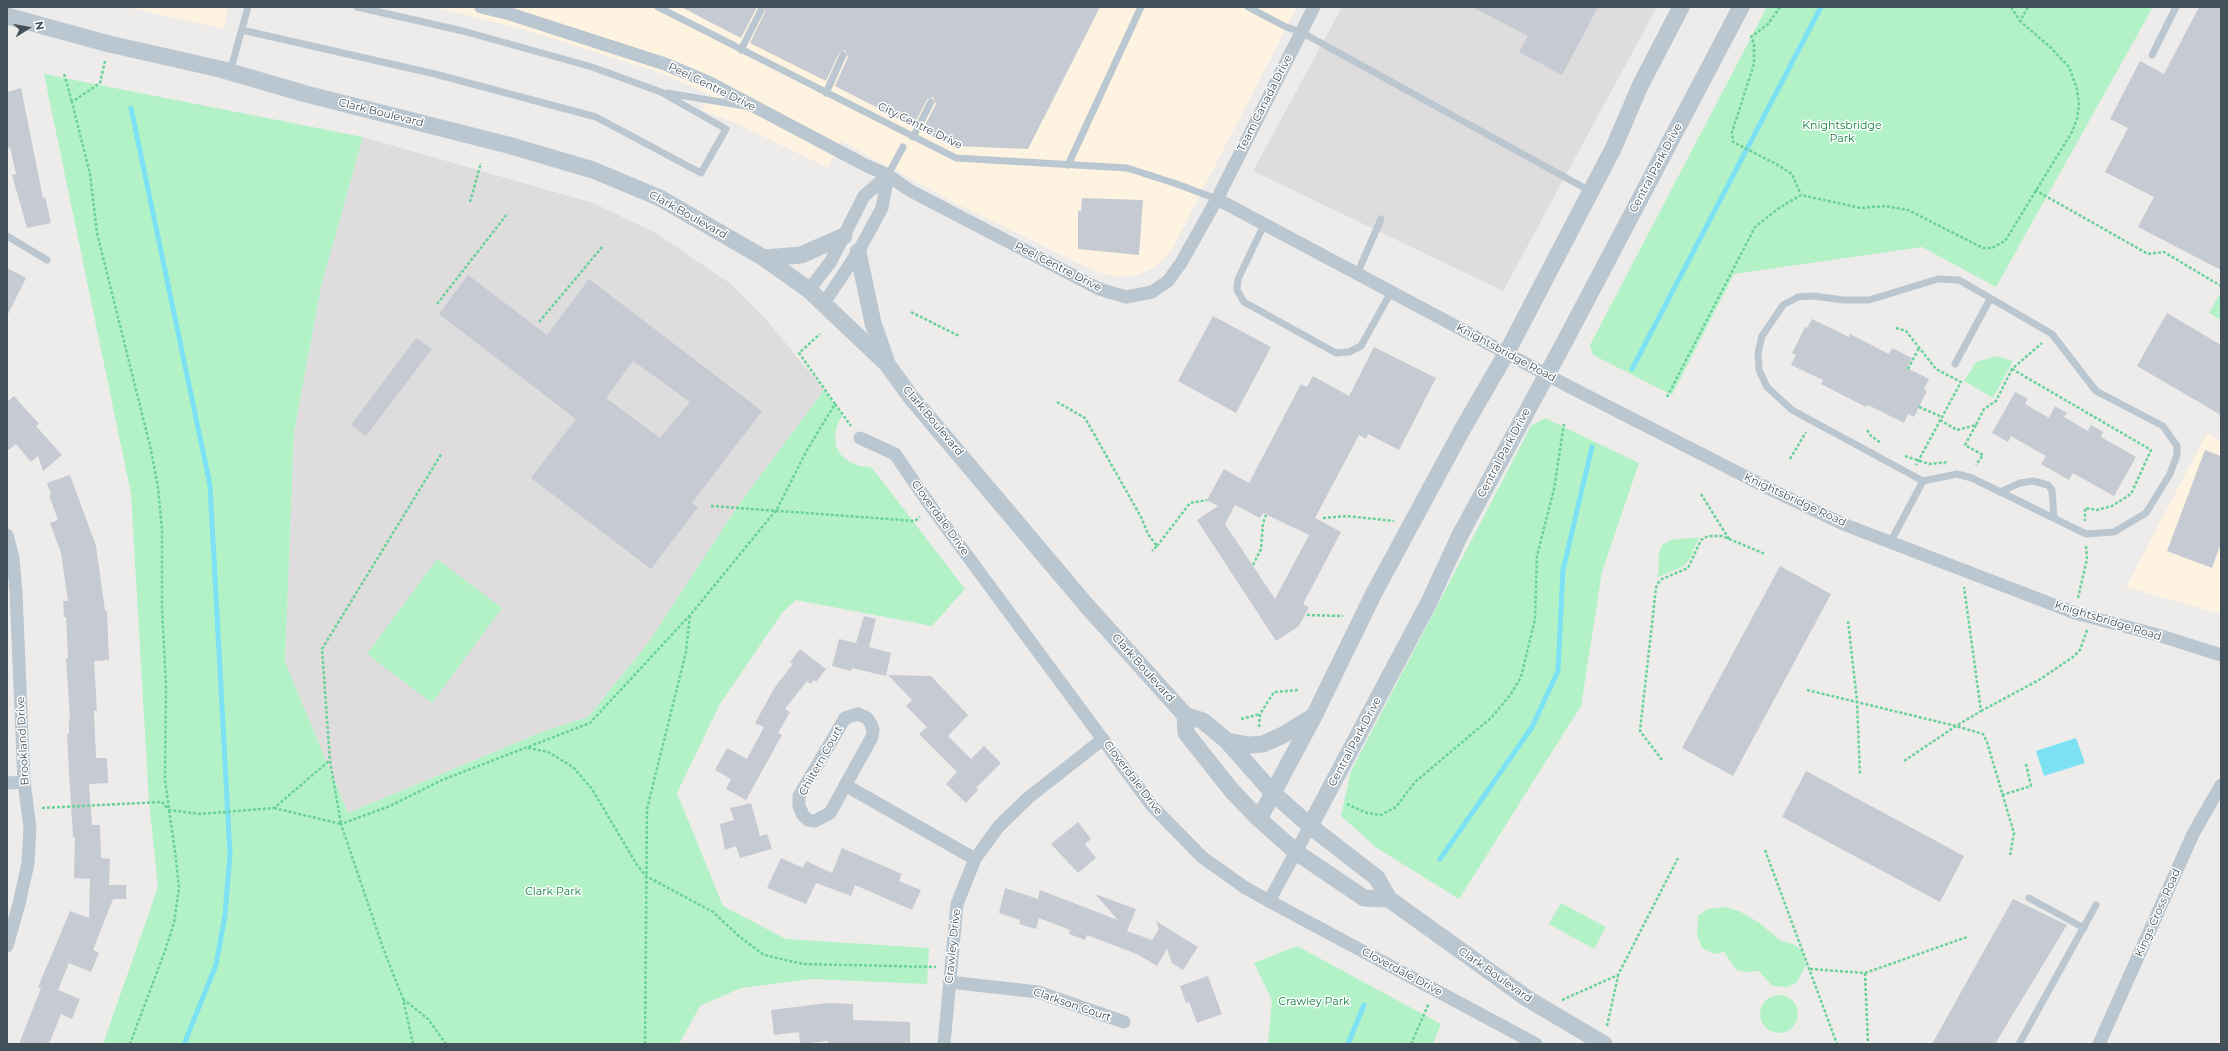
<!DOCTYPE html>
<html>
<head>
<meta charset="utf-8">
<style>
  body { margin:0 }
  #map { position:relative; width:2228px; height:1051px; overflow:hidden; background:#eeebeb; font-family:Montserrat,sans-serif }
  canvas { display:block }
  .frame { position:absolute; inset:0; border:8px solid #42505a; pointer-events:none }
  .north { position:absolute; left:8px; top:8px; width:40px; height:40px; -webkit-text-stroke:3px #fff; paint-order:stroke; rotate:79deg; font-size:11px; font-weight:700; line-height:16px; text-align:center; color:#42505a }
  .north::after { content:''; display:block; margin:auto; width:14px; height:18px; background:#42505a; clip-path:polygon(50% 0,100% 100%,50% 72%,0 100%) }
</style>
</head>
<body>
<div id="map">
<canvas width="2228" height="1051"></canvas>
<div class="frame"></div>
<div class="north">N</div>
</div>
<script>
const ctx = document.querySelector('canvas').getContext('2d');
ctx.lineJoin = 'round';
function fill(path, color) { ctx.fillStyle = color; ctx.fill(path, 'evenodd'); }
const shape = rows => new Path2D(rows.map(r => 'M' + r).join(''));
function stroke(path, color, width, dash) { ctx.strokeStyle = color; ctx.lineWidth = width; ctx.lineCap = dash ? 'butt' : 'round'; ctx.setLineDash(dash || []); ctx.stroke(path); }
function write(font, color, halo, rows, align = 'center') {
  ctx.font = font + ' Montserrat,sans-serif'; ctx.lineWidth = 3; ctx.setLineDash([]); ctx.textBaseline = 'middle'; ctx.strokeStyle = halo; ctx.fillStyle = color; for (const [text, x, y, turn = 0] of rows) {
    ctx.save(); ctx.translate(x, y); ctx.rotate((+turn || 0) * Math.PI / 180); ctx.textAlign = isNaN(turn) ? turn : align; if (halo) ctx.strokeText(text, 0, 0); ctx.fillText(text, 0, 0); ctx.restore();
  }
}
const commercial = shape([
  [126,7,228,7,224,29],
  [435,7,1297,7,1170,253,1155,267,1137,275,1116,277,1097,272,955,203,841,141,828,168,738,124,702,110,710,95,664,74,526,30],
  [2207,433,2221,441,2221,614,2126,587]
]);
const education = shape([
  [1342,7,1657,7,1503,291,1253,171],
  [363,137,593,203,654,232,731,284,765,318,824,390,737,507,648,643,588,717,547,730,348,813,285,662,294,433,321,287]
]);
const green = shape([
  [1767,7,2153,7,1996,287,1922,247,1734,274,1672,395,1593,355,1590,345],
  [44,74,363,137,321,287,294,433,285,662,348,813,547,730,588,717,648,643,737,507,824,390,842,416,837,425,835,436,836,446,841,455,850,462,859,466,870,467,873,469,965,589,932,626,796,600,782,613,720,704,677,793,723,906,786,939,929,948,927,984,812,979,741,988,700,1006,679,1044,103,1044,158,887,149,802,131,494],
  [2219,295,2221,297,2221,320,2209,313],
  [1997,356,2013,361,1993,398,1964,381,1976,362],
  [1545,418,1639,463,1602,572,1581,706,1459,899,1377,848,1341,816,1351,771,1531,426],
  [1699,537,1690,559,1684,566,1658,577,1659,554,1662,545,1671,540],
  [437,559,502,608,432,703,367,654],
  [1561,903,1606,927,1594,949,1549,924],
  [1724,907,1739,911,1758,922,1781,941,1794,944,1802,951,1806,965,1797,982,1788,987,1772,986,1759,971,1746,972,1736,970,1724,952,1715,954,1702,948,1697,935,1698,916,1707,909],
  [1297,946,1441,1024,1433,1044,1268,1044,1272,1000,1254,963],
  '1760 1014a19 19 0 1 1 38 0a19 19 0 1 1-38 0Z'
]);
const water = shape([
  [2076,738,2085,763,2044,776,2036,751]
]);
const stream = shape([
  [131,108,210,485,230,854,225,915,216,965,184,1044],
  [1632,369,1821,7],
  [1440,859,1532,727,1558,671,1563,570,1592,447],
  [1348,1044,1364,1005]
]);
const building = shape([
  [681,7,757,7,741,38],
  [765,7,1100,7,1028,149,952,146,922,131,936,104,933,97,927,100,913,126,835,86,848,57,845,50,839,53,826,81,750,43,765,12],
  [1472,7,1598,7,1562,75,1519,52,1528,36],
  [2199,7,2221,7,2221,270,2138,227,2154,197,2105,172,2128,128,2110,119,2140,61,2164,74],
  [21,88,43,198,45,197,51,223,27,228,12,175,16,174,10,147,7,148,7,92],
  [1082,198,1143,200,1139,255,1078,249,1078,211,1081,211],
  [7,268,26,278,7,316],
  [468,275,547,335,589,279,762,411,692,503,698,507,651,569,531,478,576,419,439,314],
  [633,361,690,402,660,438,606,398],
  [2167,313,2221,345,2221,415,2137,366],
  [1213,316,1271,347,1236,413,1178,381],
  [1812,319,1849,337,1850,334,1889,354,1892,348,1912,358,1907,368,1929,379,1924,389,1927,391,1914,417,1908,414,1904,423,1868,405,1866,407,1821,384,1823,380,1791,365,1796,355,1792,353,1805,327,1807,328],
  [416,338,432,349,366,436,351,425],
  [1374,347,1436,378,1399,450,1368,434,1366,439,1359,435,1315,518,1341,532,1303,604,1309,607,1299,626,1276,641,1197,520,1218,506,1207,500,1224,469,1249,483,1301,384,1307,387,1313,376,1349,396],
  [1235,505,1260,518,1263,513,1309,535,1275,599,1225,524],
  [2015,392,2028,399,2025,404,2049,418,2055,406,2067,413,2064,417,2088,431,2091,425,2103,432,2101,437,2136,457,2114,496,2073,473,2069,480,2041,464,2046,456,2011,436,2008,442,1992,433],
  [14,396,39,424,36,426,62,455,43,471,38,456,31,462,16,444,7,451,7,402],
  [2205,450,2221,456,2221,543,2212,568,2167,551],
  [70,475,96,546,105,611,107,611,109,660,94,661,97,711,94,711,96,758,107,758,108,783,89,784,92,825,100,825,101,858,110,859,109,885,126,885,126,899,113,899,93,950,99,953,91,972,69,963,58,990,80,999,72,1019,61,1014,49,1044,19,1044,41,988,38,987,70,911,89,918,90,879,74,878,75,837,73,837,68,754,67,734,69,734,69,720,70,720,66,658,68,658,66,617,64,617,63,601,68,601,61,553,50,523,58,520,49,495,51,494,47,483],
  [1780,566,1831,594,1733,776,1682,748],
  [864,616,876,619,869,647,891,653,886,676,852,668,851,671,832,666,839,639,856,643],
  [800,649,826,669,816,682,814,680,811,684,807,681,785,709,790,712,778,733,782,735,746,800,726,789,731,779,715,770,727,748,747,759,764,727,755,723,775,687,793,664,790,662],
  [888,675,931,676,968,715,948,736,971,759,984,746,1001,763,976,788,978,790,966,803,946,784,957,772,919,734,927,727,906,706,912,700],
  [1806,771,1964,856,1940,902,1782,817],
  [751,803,760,836,767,834,772,849,740,858,736,846,725,850,720,824,734,820,730,808],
  [1078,822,1091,839,1085,844,1096,858,1078,873,1051,844],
  [842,848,902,874,899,881,921,890,912,910,855,885,851,896,816,883,806,904,767,888,781,858,803,868,806,861,832,873],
  [1005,888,1038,899,1040,890,1118,920,1095,894,1136,909,1127,931,1152,940,1159,929,1156,921,1198,947,1183,970,1172,963,1167,949,1157,966,1139,955,1087,935,1085,940,1069,934,1070,930,1039,918,1036,929,1019,924,1020,920,999,913],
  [2013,899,2067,925,1995,1044,1932,1044],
  [1208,976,1222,1014,1197,1023,1189,1002,1186,1003,1180,986],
  [828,1003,853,1004,853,1020,910,1022,910,1044,828,1044,828,1041,800,1044,799,1032,774,1035,771,1010]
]);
const path = shape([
  [1780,7,1768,24,1751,37,1754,43,1754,64,1732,132,1733,142,1776,164,1792,174,1801,195],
  [2011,7,2020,21],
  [105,61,100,83,72,102,90,174,97,233,151,450,158,488,162,529,162,608,166,685,165,780,176,859,179,888,174,923,166,948,130,1044],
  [64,74,72,102],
  [2035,190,2148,254,2164,252,2221,286],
  [470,202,481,163],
  [437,304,508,213],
  [911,312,959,336],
  [539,322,603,246],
  [1896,328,1906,331,1936,369,1961,382,1916,465],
  [1908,369,1919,348],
  [2012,369,2151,450,2131,494,2112,506,2097,510,2085,508,2085,521],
  [1667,397,1755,227,1779,208,1801,195,1861,208,1885,206,1908,210,1983,248,1992,248,2005,241,2072,132,2077,119,2079,105,2077,89,2069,67,2050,47,2020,21,2028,7],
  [1057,402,1085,418,1141,517,1148,534,1157,546,1152,551],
  [835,404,851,426],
  [1919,407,1942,417],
  [1940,420,1957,430,1976,425,1984,409,1996,401,2012,369,2042,343],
  [1976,425,1965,445,1983,455,1976,465],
  [1867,430,1871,436,1881,443],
  [1905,456,1929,464,1948,462],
  [1790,459,1806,432],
  [1701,494,1729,539],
  [711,506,915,521,920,517],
  [1323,518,1346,516,1394,521],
  [1157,546,1190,503,1207,500],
  [1253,565,1261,549,1263,523,1266,515],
  [2078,598,2087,559,2086,546],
  [1307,615,1343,616],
  [1848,621,1857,701,1860,775],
  [1807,690,1956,726,1983,734,1987,742,2014,833,2010,855],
  [1981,711,2039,680,2073,657,2080,650,2087,630],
  [1241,719,1260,714],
  [1259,727,1260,714,1274,692,1299,690],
  [528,748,548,752,573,767,592,789,637,865,646,876,713,912,740,937,764,955,803,964,936,967],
  [1662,760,1640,731,1656,588,1658,583,1662,579,1688,568,1701,540,1708,536,1722,536,1765,554],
  [1904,761,1956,726,1981,711,1964,587],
  [2002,795,2031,786,2026,764],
  [1347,804,1367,813,1381,815,1396,807,1415,782,1492,717,1511,694,1521,677,1535,619,1537,556,1554,489,1564,424],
  [42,808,162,802,169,810,200,814,274,808,329,761],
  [274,808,341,824,330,761,322,649,442,453],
  [1765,850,1837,1044],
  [1810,969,1865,973,1967,937],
  [1865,973,1868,1044],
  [403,999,428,1019,446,1044],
  [1562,1000,1618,975,1678,858],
  [1607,1026,1618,976],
  [413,1044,403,999,383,948,341,824,390,806,442,780,590,723,691,614,777,509,807,450,835,404,799,353,820,334],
  [645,1044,647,809,686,652,690,615],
  [1411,1044,1429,1003]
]);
const service = shape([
  [658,7,956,158,1127,168,1174,183,1217,199],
  [1248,7,1286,27,1301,32,1590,191],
  [242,30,435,74,596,117,701,173,726,129,661,92,592,67,463,31,357,7],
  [741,50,761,10],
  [2152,55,2176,7],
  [230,72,248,7],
  [667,93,745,106],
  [826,93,843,55],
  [913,137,931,102],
  [1068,165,1141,7],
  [888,175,903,147],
  [1264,225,1238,279,1237,290,1244,302,1336,353,1349,352,1361,346,1391,292],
  [7,236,47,260],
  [1357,274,1381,219],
  [1938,279,1959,280,2052,334,2096,391,2163,426,2177,446,2177,455,2170,474,2146,513,2114,532,2086,534,1972,478,1957,474,1923,481,1792,410,1767,387,1759,370,1758,353,1762,336,1783,305,1798,297,1814,296,1843,300,1869,300,1938,279],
  [1955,364,1990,299],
  [2000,492,2020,483,2033,481,2048,485,2052,490,2054,518],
  [1891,541,1923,481],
  [2029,898,2084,928],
  [2019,1044,2096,905]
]);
const minor = shape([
  [481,7,510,14,665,64,708,82,865,165,888,175,909,190,1099,289,1126,297,1152,292,1168,281,1181,263,1217,199,1314,7],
  [1217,199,1566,385,1774,491,1843,524,2075,613,2158,635,2221,655],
  [809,290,831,261,864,196,888,175],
  [824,303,858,252,882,208,888,175],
  [860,438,895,454,932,508,1152,806,1202,857,1244,887,1269,901,1536,1044],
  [7,535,13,558,16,592,24,782,30,828,28,863,19,904,7,946],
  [858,714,867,718,871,724,873,730,872,737,830,813,815,821,808,820,803,815,799,806,799,796,845,718,858,714],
  [7,783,24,782],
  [845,785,975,859],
  [1269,901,1310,826],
  [949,982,1038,992,1124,1022],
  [944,1044,957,904,975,859,999,826,1028,798,1103,739],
  [2099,1044,2193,834,2221,785]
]);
const tertiary = shape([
  [7,16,109,44,220,69,306,94,508,145,593,170,660,198,764,258,809,290,887,364,910,396,1087,606,1185,715,1203,721,1227,741,1273,793,1310,826,1377,878,1389,899,1528,999,1604,1044],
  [858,252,873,323,886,360],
  [764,258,801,255,844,236],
  [1185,715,1186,733,1232,791,1259,819,1296,852,1364,898,1389,899],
  [1227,741,1249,745,1263,744,1283,735,1314,716],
  [1259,819,1314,716,1374,593,1462,430,1507,352,1591,191,1613,149,1640,86,1681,7],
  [1310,826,1429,602,1460,535,1565,341,1741,7]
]);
const streetNames = [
  ["Peel Centre Drive",712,87,26],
  ["Team Canada Drive",1265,103,-63],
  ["Clark Boulevard",381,113,14],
  ["City Centre Drive",920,126,26],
  ["Central Park Drive",1656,168,-62],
  ["Clark Boulevard",688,215,29],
  ["Peel Centre Drive",1058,267,27],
  ["Knightsbridge Road",1506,353,28],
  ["Clark Boulevard",933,421,50],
  ["Central Park Drive",1504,453,-62],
  ["Knightsbridge Road",1795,500,25],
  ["Cloverdale Drive",940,518,54],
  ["Knightsbridge Road",2108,621,17],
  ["Clark Boulevard",1143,668,48],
  ["Brookland Drive",23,741,-93],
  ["Central Park Drive",1355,742,-62],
  ["Chiltern Court",821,761,-61],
  ["Cloverdale Drive",1133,778,53],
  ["Kings Cross Road",2158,913,-66],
  ["Crawley Drive",953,946,-84],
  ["Cloverdale Drive",1402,972,28],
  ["Clark Boulevard",1495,975,35],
  ["Clarkson Court",1072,1005,19]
];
const parkNames = [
  ["Knightsbridge",1842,126],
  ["Park",1842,139],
  ["Clark Park",553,892],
  ["Crawley Park",1314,1002]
];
fill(commercial, '#fdf3e0');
fill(education, '#dfdcdd');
fill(green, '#b3f2c7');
fill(water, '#7ce2f3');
stroke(stream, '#7ce2f3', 5);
fill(building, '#c6cad2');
stroke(path, '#68d298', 2.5, [3, 2]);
stroke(service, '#bac7d0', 7);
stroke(minor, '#bac7d0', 13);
stroke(tertiary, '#bac7d0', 17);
write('11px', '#42505a', '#fff', streetNames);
write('11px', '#0e8040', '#fff', parkNames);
</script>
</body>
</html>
